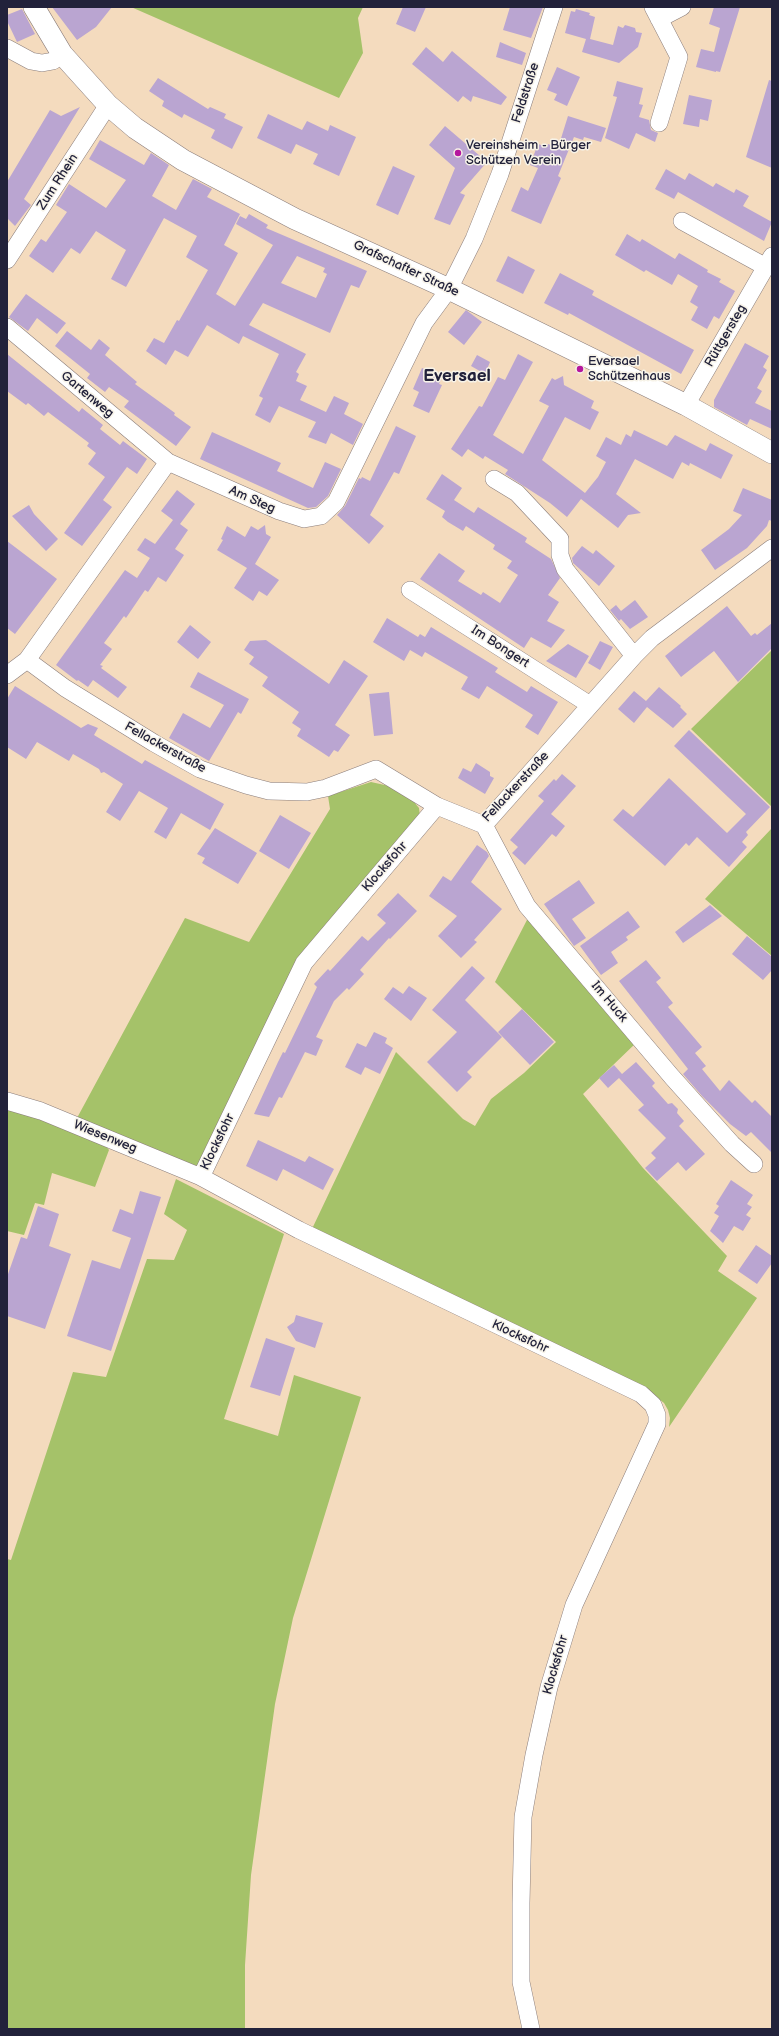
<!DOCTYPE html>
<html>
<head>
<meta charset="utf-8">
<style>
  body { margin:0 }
  #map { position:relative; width:779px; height:2036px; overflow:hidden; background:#f4dbbe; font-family:"Balsamiq Sans",sans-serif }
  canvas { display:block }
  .frame { position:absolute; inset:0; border:8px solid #22223b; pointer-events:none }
</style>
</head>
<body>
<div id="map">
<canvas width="779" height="2036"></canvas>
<div class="frame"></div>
</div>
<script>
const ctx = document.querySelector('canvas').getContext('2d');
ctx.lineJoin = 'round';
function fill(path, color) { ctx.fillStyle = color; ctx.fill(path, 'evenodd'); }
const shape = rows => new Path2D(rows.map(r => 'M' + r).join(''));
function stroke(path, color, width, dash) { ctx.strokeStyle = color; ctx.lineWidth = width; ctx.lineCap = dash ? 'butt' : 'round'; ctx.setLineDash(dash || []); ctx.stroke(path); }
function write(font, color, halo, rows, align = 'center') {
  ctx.font = font + ' "Balsamiq Sans",sans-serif'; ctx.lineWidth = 3; ctx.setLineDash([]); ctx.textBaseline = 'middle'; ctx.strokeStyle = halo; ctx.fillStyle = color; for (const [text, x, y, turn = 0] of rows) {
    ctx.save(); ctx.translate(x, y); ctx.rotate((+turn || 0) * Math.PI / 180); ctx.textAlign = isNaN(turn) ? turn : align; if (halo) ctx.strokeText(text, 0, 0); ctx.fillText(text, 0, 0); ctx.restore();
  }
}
const green = shape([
  [131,7,363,7,358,18,363,53,339,98],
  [772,650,772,807,691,729],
  [371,782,389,786,414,802,419,808,420,817,340,914,202,1163,194,1167,77,1118,185,918,249,942,330,809,328,796],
  [772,828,772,956,705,899],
  [528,918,637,1042,583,1094,643,1168,727,1256,718,1271,757,1298,669,1427,670,1418,668,1410,664,1403,654,1395,311,1231,396,1052,463,1119,475,1126,491,1099,524,1073,556,1042,495,982],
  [7,1107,104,1143,109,1150,95,1187,52,1173,44,1205,35,1203,24,1235,7,1231],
  [176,1179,284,1234,224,1419,278,1436,294,1375,361,1397,293,1618,275,1704,251,1875,245,1965,245,2029,7,2029,7,1559,11,1560,73,1372,106,1377,147,1259,174,1260,187,1230,164,1214]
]);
const building = shape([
  [52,7,112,7,96,27,77,40],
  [403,7,426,7,415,32,396,24],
  [510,7,543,7,531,38,503,30],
  [714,7,740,7,720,72,716,71,716,72,696,67,701,49,714,52,720,28,709,24],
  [22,9,35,34,17,42,7,21,7,15],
  [576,9,590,13,589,15,595,17,590,39,613,45,618,26,623,28,625,25,635,28,636,32,642,33,638,47,619,63,582,52,586,39,565,33,571,11,575,12],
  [500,42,526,53,522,65,496,57],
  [426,47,443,62,452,51,507,97,501,105,473,96,471,102,463,96,458,102,412,64],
  [557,67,580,77,567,106,554,100,557,94,547,90],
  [158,78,208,109,210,107,226,114,224,118,243,127,232,149,211,138,215,130,184,114,182,118,162,106,164,101,149,91],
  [769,80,772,81,772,168,746,157],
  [617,81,643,88,639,104,643,105,639,117,649,120,651,130,658,133,655,142,636,133,629,149,605,138,617,97,613,96],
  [689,95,712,100,708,121,700,119,699,127,683,124],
  [80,107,24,199,31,205,15,226,7,218,7,182,50,110,61,116],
  [268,114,302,130,307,121,328,131,330,125,356,137,339,176,313,164,318,154,296,144,291,154,257,138],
  [568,116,606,128,601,142,584,137,583,140,574,137,558,176,561,178,541,224,511,211,521,187,528,191,538,168,530,165,538,144,547,147,548,144,558,148],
  [445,126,487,162,460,193,465,195,450,225,434,219,455,168,429,145],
  [100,140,144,165,151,153,169,165,152,196,176,210,193,179,212,189,207,197,240,214,224,245,238,253,216,294,235,306,273,245,236,224,240,216,246,219,249,214,268,225,266,228,367,271,359,288,351,285,330,333,263,303,249,325,306,354,296,372,299,374,296,381,307,386,300,400,326,412,334,396,349,403,344,414,363,424,353,445,331,433,326,444,308,437,316,422,279,406,270,423,255,415,263,398,259,396,279,354,243,336,239,344,207,325,188,357,175,350,166,365,146,351,154,338,164,343,177,320,179,321,208,270,186,257,197,236,164,218,126,287,111,279,126,250,96,231,80,254,71,248,53,273,29,256,41,239,46,242,67,212,56,205,69,184,106,208,126,180,89,159],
  [297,256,325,268,323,272,327,274,316,298,281,283],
  [393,166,415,176,398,215,376,205],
  [666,169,685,180,689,173,713,187,716,183,734,193,736,189,749,196,743,206,772,222,764,241,678,192,674,199,655,189],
  [627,234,640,242,642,239,675,259,679,253,708,270,707,272,721,279,719,282,735,291,719,319,714,316,707,329,691,320,698,307,690,302,698,286,678,274,672,285,646,270,644,272,615,255],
  [508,256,535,270,523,294,496,281],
  [560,273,594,291,592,295,694,350,681,374,569,313,568,315,544,303],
  [26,294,66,323,57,334,37,318,28,331,9,317],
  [466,310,482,322,464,345,448,332],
  [67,331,91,350,99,339,110,348,105,355,137,382,135,384,175,413,174,415,191,427,176,446,124,407,129,401,109,387,105,392,87,378,90,374,55,346],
  [745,343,769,356,763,367,767,370,757,388,762,391,755,403,772,411,772,429,750,419,747,425,714,407,714,400],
  [7,354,79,412,82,408,103,425,100,429,120,445,123,441,147,459,137,474,127,467,103,500,112,507,82,546,64,533,105,477,88,464,96,453,87,446,89,443,48,412,44,416,28,403,26,405,7,391],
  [518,354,533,362,493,435,523,454,549,406,539,401,552,378,555,380,563,376,564,385,594,401,591,408,599,412,590,430,565,417,542,460,585,493,598,477,606,462,596,456,606,437,621,445,626,434,631,437,634,430,667,446,675,435,706,451,710,443,733,455,721,479,690,463,689,466,682,462,673,479,635,459,616,494,641,513,628,515,618,528,581,499,567,517,550,503,505,474,508,470,485,456,483,459,468,449,462,457,451,449,479,406,482,407,498,377,505,380],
  [477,355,490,362,485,374,471,366],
  [422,368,442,377,439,384,442,385,429,413,413,406,419,392,413,389],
  [396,426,416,436,399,474,394,472,370,515,384,526,369,544,337,515,345,506,359,478,361,479,362,477,370,481],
  [212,432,281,463,277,471,313,488,325,462,341,469,328,496,316,507,308,508,200,459],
  [442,474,462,488,454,500,474,513,478,507,527,538,525,542,551,559,560,578,548,595,559,602,547,621,565,630,551,648,531,637,524,648,420,579,439,553,465,571,458,581,481,595,483,592,500,603,518,575,507,568,512,561,493,549,495,545,466,526,463,531,448,522,442,517,445,511,426,499],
  [743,488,772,500,772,521,769,520,767,526,747,548,715,570,701,550,729,529,742,515,733,511],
  [177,490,195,504,180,524,188,530,175,549,184,555,166,582,158,577,148,592,145,590,126,618,124,616,104,643,112,649,100,665,103,666,101,668,127,687,118,698,93,680,88,687,78,680,77,681,56,665,125,570,137,578,150,558,137,550,145,538,155,544,173,520,161,511],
  [29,505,34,514,58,539,46,551,12,516],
  [265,525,266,534,271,537,255,564,279,580,267,596,259,591,253,601,234,588,247,568,217,550,223,540,221,539,227,526,245,537,251,526,258,530],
  [7,541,57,579,15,634,7,628],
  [582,546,593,554,596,550,615,566,599,586,573,563,572,558],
  [635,600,648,617,630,629,621,619,619,621,610,610,616,605,621,611],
  [727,606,751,636,755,633,757,635,772,623,772,648,738,682,714,651,681,677,665,656],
  [387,618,418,637,420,634,425,637,431,627,498,668,495,672,527,692,531,686,558,702,538,735,525,727,533,715,487,686,479,699,461,689,468,677,425,652,422,657,410,650,404,661,373,642],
  [190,625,211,642,198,659,177,642],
  [266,640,329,684,344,660,368,676,335,725,350,735,338,752,334,750,329,757,297,736,301,729,292,723,299,712,262,686,268,677,249,664,254,657,244,650,250,641],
  [600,641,613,647,600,670,588,663],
  [568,644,589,656,576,678,546,661],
  [198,672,249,699,241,714,238,712,209,761,169,738,183,713,210,728,224,705,190,687],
  [15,686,81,728,88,724,98,728,94,735,142,764,145,760,224,804,210,830,181,813,166,839,154,832,168,808,139,791,120,821,106,812,123,784,104,772,101,773,99,769,73,754,69,761,37,742,26,759,7,747,7,699],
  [659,687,681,706,680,707,687,714,673,728,647,707,634,723,618,709,634,691,646,701],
  [389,692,393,734,374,736,369,694],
  [689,730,770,807,746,832,748,835,742,842,747,847,729,867,697,837,689,846,686,843,665,866,613,820,623,809,633,817,669,778,727,833,746,814,674,746],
  [476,763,490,772,490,776,494,778,485,794,458,778,463,768,471,772],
  [562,774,576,786,551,814,565,826,556,837,552,834,525,865,512,853,518,847,510,840,544,801,538,796,554,779,556,781],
  [280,815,311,833,289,869,259,851],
  [215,828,257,853,238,884,202,863,205,858,197,854],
  [477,845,487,852,489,856,471,882,502,909,474,940,477,942,461,958,438,936,457,916,429,896,443,876,451,881],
  [579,880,595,903,572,919,586,938,574,946,544,904],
  [398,893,417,911,390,939,389,938,360,970,364,974,349,990,347,988,334,1001,316,1037,323,1040,316,1056,305,1052,282,1098,279,1097,269,1117,254,1114,278,1062,283,1052,285,1053,317,987,314,984,328,969,330,971,362,936,368,941,386,923,377,915],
  [710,905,722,916,683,943,675,932],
  [628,911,640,927,626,937,628,940,611,952,618,963,601,975,580,946],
  [747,936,772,957,772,970,763,980,732,954],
  [646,960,661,978,656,982,673,1003,668,1007,702,1047,695,1053,706,1066,702,1069,720,1091,729,1080,752,1103,755,1100,772,1117,772,1153,751,1132,746,1136,730,1124,702,1096,683,1074,688,1069,619,981],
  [472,966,485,978,465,1000,502,1037,467,1072,472,1077,457,1092,427,1062,457,1032,432,1010],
  [409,986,427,998,411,1021,384,999,393,987,403,994],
  [522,1009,554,1042,530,1065,498,1032],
  [374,1032,387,1038,385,1043,393,1048,380,1074,365,1067,361,1075,345,1067,357,1043,366,1047],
  [636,1062,655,1083,652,1086,668,1104,672,1103,678,1109,677,1113,684,1121,679,1126,705,1154,686,1171,678,1162,657,1181,645,1168,656,1158,651,1153,666,1138,638,1110,644,1105,619,1078,608,1088,599,1078,614,1065,622,1074],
  [258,1140,305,1162,309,1156,334,1169,323,1190,283,1169,277,1181,246,1166],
  [731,1180,753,1195,747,1204,752,1207,746,1215,751,1218,743,1231,734,1226,723,1243,710,1231,719,1216,714,1213,719,1206,716,1204],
  [140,1191,161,1197,111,1351,67,1336,92,1260,120,1269,131,1238,112,1231,120,1209,133,1214],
  [38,1206,59,1214,49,1246,71,1254,45,1329,7,1316,7,1277,21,1237,27,1239],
  [756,1245,772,1256,772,1263,757,1284,738,1271],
  [296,1315,323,1323,315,1348,296,1341,287,1327,294,1322],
  [266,1338,295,1348,280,1396,250,1387]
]);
const minor = shape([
  [653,7,679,57,659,123],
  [659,19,682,7],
  [7,48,31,61,42,63,53,61,62,54],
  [682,221,766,267],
  [7,260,108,105],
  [7,327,168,462],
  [686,405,772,256],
  [494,479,517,493,560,539,560,555,565,569,634,656],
  [410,590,590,705],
  [27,660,168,462,279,511,304,519,321,516,336,502,424,323,449,289,474,239,500,174,554,7],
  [7,675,27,660,65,688,154,743,200,769,246,785,269,791,307,792,326,788,376,769,437,806,484,825,634,656,652,638,772,548],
  [484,825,527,906,672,1077,732,1144,754,1164],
  [7,1101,41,1111,201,1177,299,1230,641,1394,653,1405,657,1415,657,1424,574,1605,549,1687,534,1755,523,1817,521,1903,521,1982,531,2029],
  [201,1177,304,963,437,806]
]);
const tertiary = shape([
  [34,7,62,54,108,105,135,128,183,160,295,219,449,289,686,405,772,453]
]);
const markers = [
  [458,153,4,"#b5179e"],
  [580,369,4,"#b5179e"]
];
const streetNames = [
  ["Feldstraße",526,93,-72],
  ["Zum Rhein",58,182,-57],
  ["Grafschafter Straße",406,269,25],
  ["Rüttgersteg",726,336,-60],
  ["Gartenweg",87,395,40],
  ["Am Steg",252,500,24],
  ["Im Bongert",500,647,33],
  ["Fellackerstraße",165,748,29],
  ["Fellackerstraße",516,787,-47],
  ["Klocksfohr",385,867,-49],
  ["Im Huck",609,1002,50],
  ["Wiesenweg",105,1137,22],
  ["Klocksfohr",218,1142,-64],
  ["Klocksfohr",520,1337,25],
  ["Klocksfohr",556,1665,-74]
];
const poiNames = [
  ["Vereinsheim - Bürger",466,146],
  ["Schützen Verein",466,161],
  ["Eversael",588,362],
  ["Schützenhaus",588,377]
];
const districtNames = [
  ["Eversael",457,377]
];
fill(green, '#a5c269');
fill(building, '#baa5d1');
stroke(minor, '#8b7e7c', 18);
stroke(tertiary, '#8b7e7c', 22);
stroke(minor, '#fff', 17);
stroke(tertiary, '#fff', 21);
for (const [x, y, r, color] of markers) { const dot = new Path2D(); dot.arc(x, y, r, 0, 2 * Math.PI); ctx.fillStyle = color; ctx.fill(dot); stroke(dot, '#f7f3e8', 1.5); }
write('13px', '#22223b', '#f7f3e8', streetNames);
write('13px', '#22223b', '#f7f3e8', poiNames, 'left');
write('bold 17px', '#22223b', '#f7f3e8', districtNames);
</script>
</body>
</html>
